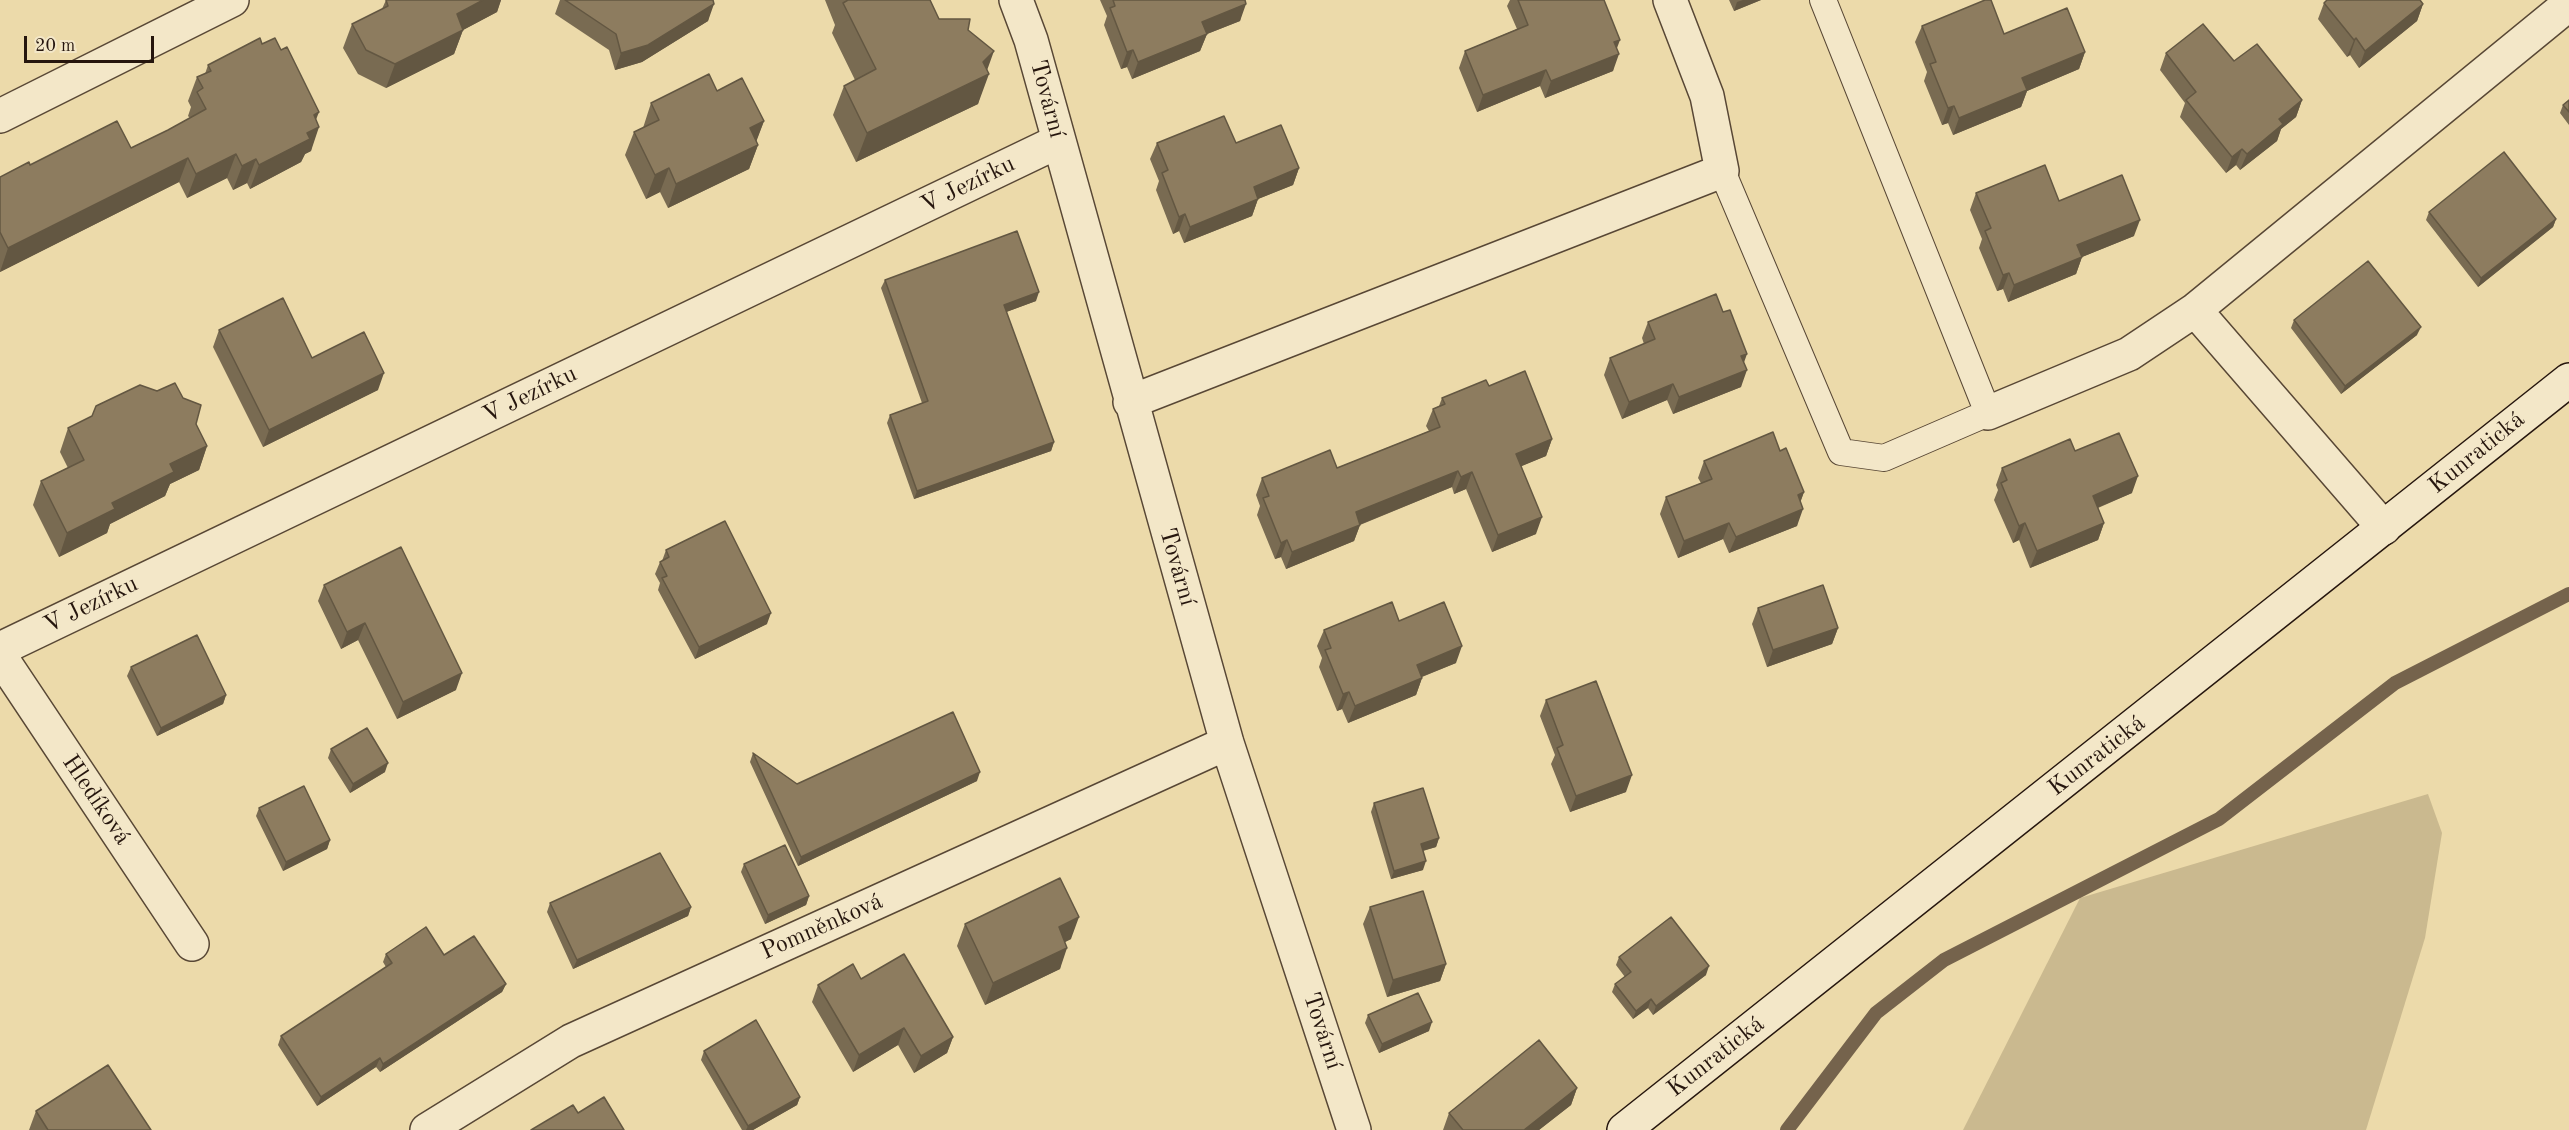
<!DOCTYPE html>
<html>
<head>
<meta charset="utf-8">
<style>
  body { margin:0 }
  #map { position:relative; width:2569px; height:1130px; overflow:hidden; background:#ecdaaa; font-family:"Old Standard TT",serif }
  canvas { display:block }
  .scale { position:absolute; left:24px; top:36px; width:130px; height:27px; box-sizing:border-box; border:3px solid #26160e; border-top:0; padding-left:8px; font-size:18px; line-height:21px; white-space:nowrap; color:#26160e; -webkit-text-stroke:4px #f3e7c8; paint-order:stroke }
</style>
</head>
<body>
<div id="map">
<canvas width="2569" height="1130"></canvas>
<div class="scale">20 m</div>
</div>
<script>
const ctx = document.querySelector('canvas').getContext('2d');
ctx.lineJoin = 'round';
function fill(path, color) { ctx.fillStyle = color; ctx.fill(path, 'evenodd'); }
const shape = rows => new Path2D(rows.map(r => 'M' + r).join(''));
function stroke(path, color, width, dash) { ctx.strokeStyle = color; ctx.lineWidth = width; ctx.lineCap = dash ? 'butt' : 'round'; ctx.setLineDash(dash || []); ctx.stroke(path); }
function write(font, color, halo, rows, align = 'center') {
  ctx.font = font + ' "Old Standard TT",serif'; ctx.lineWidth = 6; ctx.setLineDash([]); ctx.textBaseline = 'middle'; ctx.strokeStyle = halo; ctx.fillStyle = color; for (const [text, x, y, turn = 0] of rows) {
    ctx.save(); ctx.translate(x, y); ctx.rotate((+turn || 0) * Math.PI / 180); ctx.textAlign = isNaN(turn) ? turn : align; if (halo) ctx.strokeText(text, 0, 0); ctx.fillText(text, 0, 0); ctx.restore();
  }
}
const green = shape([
  [2428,794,2442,833,2425,938,2366,1130,1963,1130,2080,898]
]);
const stream = shape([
  [1787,1130,1876,1013,1944,960,2219,819,2395,683,2569,594]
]);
const lane = shape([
  [1722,171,1841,452,1884,458,1988,413,1823,0]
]);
const street = shape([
  [1016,0,1031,40,1227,743,1354,1130],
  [0,116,232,0],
  [2195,310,2384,528],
  [1130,402,1722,171,1707,96,1670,0],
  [1988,413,2129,354,2195,310,2569,4],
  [0,649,1059,141],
  [0,656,192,944],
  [427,1130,571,1041,1227,743]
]);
const secondary = shape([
  [1624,1130,2569,380]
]);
const wall = shape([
  [386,0,501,0,497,12,463,30,454,54,386,88,358,74,343,48,352,24,382,9],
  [560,0,713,0,708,21,642,62,615,70,609,50,555,14],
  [825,0,930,0,939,19,968,30,987,70,978,104,856,162,833,115,844,86,855,80,832,33,835,25],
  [1100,0,1245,0,1240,21,1207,34,1200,51,1132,79,1127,67,1121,69,1104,25,1107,16],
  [1510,0,1604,0,1617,49,1613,71,1545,98,1540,86,1477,112,1459,68,1465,51,1517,29,1507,6],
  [1729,0,1761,0,1734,11],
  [2324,3,2423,4,2417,21,2359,68,2350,55,2347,57,2318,19],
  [1922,26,2004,34,2085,52,2079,69,2027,91,2021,107,1953,135,1948,123,1942,125,1924,81,1927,72,1915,42],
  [262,44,316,120,311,151,305,154,301,162,250,189,247,183,233,190,227,178,187,198,179,182,0,272,0,177,30,165,131,148,168,130,190,118,188,116,191,107,188,101,197,77,205,74,208,65],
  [2166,53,2234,61,2302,100,2296,117,2281,129,2277,141,2240,170,2236,165,2226,173,2180,117,2185,103,2160,70],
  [717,91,764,121,756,141,758,145,749,169,668,208,660,192,646,199,625,155,634,132,643,128,651,103],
  [2569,100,2569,125,2560,113,2563,105],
  [1157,143,1236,143,1299,168,1293,185,1258,199,1252,216,1184,243,1179,231,1173,234,1156,190,1159,181,1150,159],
  [1976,193,2059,201,2134,236,2082,257,2076,274,2008,302,2003,289,1997,291,1979,248,1982,239,1970,210],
  [2429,212,2556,219,2553,227,2478,287,2426,220],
  [885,280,1036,301,1006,312,1054,442,1051,451,914,499,887,423,890,415,922,403,881,288],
  [2294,320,2417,335,2341,394,2291,328],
  [1648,322,1744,362,1741,387,1673,414,1667,400,1622,419,1604,375,1610,358,1644,344,1642,338],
  [219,330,312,358,378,390,263,447,213,347],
  [1489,386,1552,439,1546,456,1521,466,1536,534,1492,552,1466,489,1454,494,1452,487,1360,525,1354,541,1286,569,1281,557,1275,559,1257,515,1260,506,1256,495,1262,478,1337,468,1429,431,1426,426,1433,409,1439,406,1442,398],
  [196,424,207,446,199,470,170,484,165,496,110,524,107,533,59,557,33,505,41,481,68,468,60,452,68,428],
  [1780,451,1804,492,1800,502,1797,526,1729,553,1723,539,1678,558,1660,514,1666,497,1701,483,1698,478,1704,461],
  [2075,451,2132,493,2098,508,2104,523,2098,540,2030,568,2019,540,2013,543,1994,500,1998,490,1996,485,2002,468],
  [666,550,767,624,695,659,658,590,660,583,655,574,660,562,662,561],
  [324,585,456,690,397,719,358,640,341,649,318,601],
  [1758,608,1838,628,1832,644,1767,667,1752,624],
  [1399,621,1456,663,1422,677,1422,678,1416,695,1348,723,1342,709,1337,711,1319,667,1322,658,1317,646,1324,630],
  [131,667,226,695,223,704,157,736,127,676],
  [1546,700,1626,792,1570,812,1551,764,1555,755,1540,716],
  [331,749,385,772,350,793,328,758],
  [753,753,797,784,977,781,798,866,750,762],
  [1374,803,1439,838,1436,847,1423,851,1423,870,1391,879,1371,812],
  [259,808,330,840,327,849,283,871,256,816],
  [744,864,809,896,806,905,765,924,741,872],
  [550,903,691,907,688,916,573,969,547,912],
  [1370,907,1446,964,1440,981,1387,997,1363,924],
  [965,924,1071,939,1065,942,1060,969,985,1005,957,946],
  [386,954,444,955,506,984,502,992,380,1072,376,1067,317,1106,278,1045,281,1036,386,967,383,962],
  [1619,957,1706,975,1653,1015,1648,1008,1633,1019,1612,992,1615,984,1625,977,1616,965],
  [861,979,953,1037,947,1053,914,1073,898,1045,853,1072,812,1002,818,985],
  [1368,1015,1429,1031,1379,1053,1365,1023],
  [704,1051,800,1097,797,1105,753,1130,742,1130,701,1060],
  [1577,1088,1571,1105,1539,1130,1443,1130,1449,1113],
  [36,1111,151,1130,29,1130]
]);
const shadedWall = shape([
  [483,0,501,0,497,12,448,38,457,14],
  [1743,0,1761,0,1734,11,1737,2],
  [714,4,708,21,642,62,615,70,621,53],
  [1246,4,1240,21,1207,34,1200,51,1132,79,1138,62,1202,22],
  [2423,4,2417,21,2359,68,2365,51],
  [463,30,454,54,386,88,395,64],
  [2356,38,2350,55,2347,57,2354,40],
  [1620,40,1614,56,1619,54,1613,71,1545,98,1551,81,1614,42],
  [1133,50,1127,67,1121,69,1127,52],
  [994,51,985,76,989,74,978,104,856,162,867,133,983,62],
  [2085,52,2079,69,2027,91,2021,107,1953,135,1959,118,2022,78],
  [1546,70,1540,86,1477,112,1483,95],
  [2302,100,2296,117,2281,129,2277,141,2240,170,2247,154,2279,119],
  [1954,106,1948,123,1942,125,1948,108],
  [319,112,312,130,319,127,311,151,305,154,301,162,250,189,259,165,314,115],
  [764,121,755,145,750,128],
  [758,145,749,169,668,208,676,184],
  [2242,149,2236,165,2226,173,2232,157],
  [236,154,227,178,187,198,196,174],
  [188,158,179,182,0,272,8,248],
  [256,159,247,183,233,190,242,166],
  [669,168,660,192,646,199,655,175],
  [1299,168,1293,185,1258,199,1252,216,1184,243,1190,227,1254,187],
  [1185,214,1179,231,1173,234,1179,217],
  [2556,219,2553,227,2478,287,2481,278],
  [2140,220,2134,236,2082,257,2076,274,2008,302,2014,285,2077,245],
  [2009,273,2003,289,1997,291,2003,275],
  [1039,292,1036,301,1001,314,1004,305],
  [2421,327,2417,335,2341,394,2345,386],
  [1747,354,1741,371,1741,356],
  [1747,370,1741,387,1673,414,1679,397],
  [384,373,378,390,263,447,269,430],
  [1673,384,1667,400,1622,419,1629,402],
  [1552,439,1546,456,1510,471,1516,454],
  [1054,442,1051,451,914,499,917,491],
  [207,446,199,470,170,484,165,496,110,524,107,533,59,557,67,533,170,464],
  [1458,471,1452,487,1349,529,1356,512],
  [1472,472,1466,489,1454,494,1461,477],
  [2138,476,2132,493,2087,512,2093,496],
  [1804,492,1798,509,1798,495],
  [1803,509,1797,526,1729,553,1736,537],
  [1542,517,1536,534,1492,552,1498,535],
  [1729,523,1723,539,1678,558,1684,541],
  [2025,523,2019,540,2013,543,2019,526],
  [2104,523,2098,540,2030,568,2037,551],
  [1360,525,1354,541,1286,569,1292,552],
  [1287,540,1281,557,1275,559,1281,543],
  [771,613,767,624,695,659,699,647],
  [365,623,358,640,341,649,347,632],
  [1838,628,1832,644,1767,667,1773,650],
  [1462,646,1456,663,1411,681,1417,665],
  [462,673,456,690,397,719,403,702],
  [1422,678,1416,695,1348,723,1355,706],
  [1349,692,1342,709,1337,711,1343,694],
  [226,695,223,704,157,736,161,728],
  [388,763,385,772,350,793,353,784],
  [980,772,977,781,798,866,801,857],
  [1632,775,1626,792,1570,812,1576,796],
  [1439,838,1436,847,1418,852,1421,844],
  [330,840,327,849,283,871,286,862],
  [1426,861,1423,870,1391,879,1394,871],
  [809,896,806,905,765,924,768,915],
  [691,907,688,916,573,969,577,960],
  [1079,917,1071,939,1051,949,1059,927],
  [1067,948,1060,969,985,1005,993,983],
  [1446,964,1440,981,1387,997,1393,980],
  [1709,966,1706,975,1653,1015,1656,1006],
  [506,984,502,992,380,1072,383,1064],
  [1651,999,1648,1008,1633,1019,1636,1011],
  [1432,1022,1429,1031,1379,1053,1382,1044],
  [904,1028,898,1045,853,1072,859,1055],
  [953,1037,947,1053,914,1073,921,1056],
  [380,1058,376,1067,317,1106,321,1097],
  [1577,1088,1571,1105,1539,1130,1524,1130],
  [800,1097,797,1105,753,1130,746,1130,748,1126]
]);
const building = shape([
  [386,0,483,0,457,14,463,30,395,64,366,50,352,24,388,6,386,0],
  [565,0,713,0,714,4,648,45,621,53,616,34,565,0],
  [848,0,930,0,939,19,970,19,968,30,994,51,983,62,989,74,867,133,844,86,876,69,843,3,848,0],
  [1113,0,1245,0,1246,4,1202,22,1207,34,1138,62,1133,50,1127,52,1110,8,1115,6,1113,0],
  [1518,0,1604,0,1620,40,1614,42,1619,54,1551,81,1546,70,1483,95,1465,51,1528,25,1518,0],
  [1985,0,1991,0,2004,34,2067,8,2085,52,2022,78,2027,90,1959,118,1954,106,1948,108,1930,64,1936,62,1922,26,1985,0],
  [2327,0,2420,0,2423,4,2365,51,2356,38,2354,40,2324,3,2327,0],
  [2203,24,2234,61,2257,44,2302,100,2279,119,2283,124,2247,154,2242,149,2232,157,2186,100,2196,92,2166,53,2203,24],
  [260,38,262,44,275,38,281,50,287,47,319,112,314,115,319,127,307,133,310,139,259,165,256,159,242,166,236,154,196,174,188,158,8,248,0,232,0,177,29,162,30,165,117,121,131,148,168,130,206,109,197,92,203,88,197,77,211,71,208,65,260,38],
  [709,74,717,91,742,78,764,121,750,128,758,145,676,184,669,168,655,175,634,132,659,120,651,103,709,74],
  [2569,100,2569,112,2563,105,2569,100],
  [1224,116,1236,143,1281,125,1299,168,1254,187,1258,199,1190,227,1185,214,1179,217,1162,173,1168,170,1157,143,1224,116],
  [2504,152,2556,219,2481,278,2429,212,2504,152],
  [2045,165,2059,201,2122,175,2140,220,2077,245,2082,257,2014,285,2009,273,2003,275,1985,231,1991,228,1976,193,2045,165],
  [1017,231,1039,292,1004,305,1054,442,917,491,890,415,928,401,885,280,1017,231],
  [2368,261,2421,327,2345,386,2294,320,2368,261],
  [1716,294,1723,312,1730,310,1747,354,1741,356,1747,370,1679,397,1673,384,1629,402,1610,358,1655,339,1648,322,1716,294],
  [283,298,312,358,364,332,384,373,269,430,219,330,283,298],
  [1525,371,1552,439,1516,454,1542,517,1498,535,1472,472,1461,477,1458,471,1356,512,1360,525,1292,552,1287,540,1281,543,1263,498,1269,496,1262,478,1330,450,1337,468,1440,427,1433,409,1445,404,1442,398,1486,380,1489,386,1525,371],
  [175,383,183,398,201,405,196,424,207,446,170,464,174,472,112,503,115,509,67,533,41,481,84,460,68,428,92,416,96,406,140,385,157,391,175,383],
  [1773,432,1780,451,1786,448,1804,492,1798,495,1803,509,1736,537,1729,523,1684,541,1666,497,1712,479,1704,461,1773,432],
  [2119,433,2138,476,2093,496,2104,523,2037,551,2025,523,2019,526,2001,483,2007,480,2002,468,2070,439,2075,451,2119,433],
  [725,521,771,613,699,647,662,578,667,576,660,562,669,557,666,550,725,521],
  [401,547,462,673,403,702,365,623,347,632,324,585,401,547],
  [1823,585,1838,628,1773,650,1758,608,1823,585],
  [1392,602,1399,621,1444,602,1462,646,1417,665,1422,678,1355,706,1349,692,1343,694,1325,650,1331,648,1324,630,1392,602],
  [197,635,226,695,161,728,131,667,197,635],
  [1596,681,1632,775,1576,796,1557,748,1563,745,1546,700,1596,681],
  [953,712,980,772,801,857,753,753,797,784,953,712],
  [367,728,388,763,353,784,331,749,367,728],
  [304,786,330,840,286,862,259,808,304,786],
  [1423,788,1439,838,1421,844,1426,861,1394,871,1374,803,1423,788],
  [785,845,809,896,768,915,744,864,785,845],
  [660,853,691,907,577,960,550,903,660,853],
  [1060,878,1079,917,1059,927,1067,948,993,983,965,924,1060,878],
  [1423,891,1446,964,1393,980,1370,907,1423,891],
  [1671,917,1709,966,1656,1006,1651,999,1636,1011,1615,984,1631,972,1619,957,1671,917],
  [426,927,444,955,474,936,506,984,383,1064,380,1058,321,1097,281,1036,392,963,386,954,426,927],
  [904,954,953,1037,921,1056,904,1028,859,1055,818,985,853,964,861,979,904,954],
  [1418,993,1432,1022,1382,1044,1368,1015,1418,993],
  [756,1020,800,1097,748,1126,704,1051,756,1020],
  [1539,1040,1577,1088,1524,1130,1463,1130,1449,1113,1539,1040],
  [108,1065,151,1130,48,1130,36,1111,108,1065],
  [604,1097,624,1130,531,1130,573,1105,578,1113,604,1097]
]);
const streetNames = [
  ["Tovární",1047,99,75],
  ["V Jezírku",968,185,-26],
  ["V Jezírku",530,395,-26],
  ["Kunratická",2477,453,-39],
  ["Tovární",1177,567,74],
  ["V Jezírku",91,605,-26],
  ["Kunratická",2097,756,-38],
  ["Hledíková",96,800,56],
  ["Pomněnková",822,927,-24],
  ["Tovární",1322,1031,72],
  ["Kunratická",1716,1057,-38]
];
fill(green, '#cab98f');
stroke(stream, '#75634c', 14);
stroke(lane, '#584735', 28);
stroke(street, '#584735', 36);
stroke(secondary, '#26160e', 36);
stroke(lane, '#f3e7c8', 26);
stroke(street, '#f3e7c8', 33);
stroke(secondary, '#f3e7c8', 33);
fill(wall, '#796b52');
fill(shadedWall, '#635742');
fill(building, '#8d7c5f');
stroke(building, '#635742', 1.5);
write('24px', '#26160e', '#f3e7c8', streetNames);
</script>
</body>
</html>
